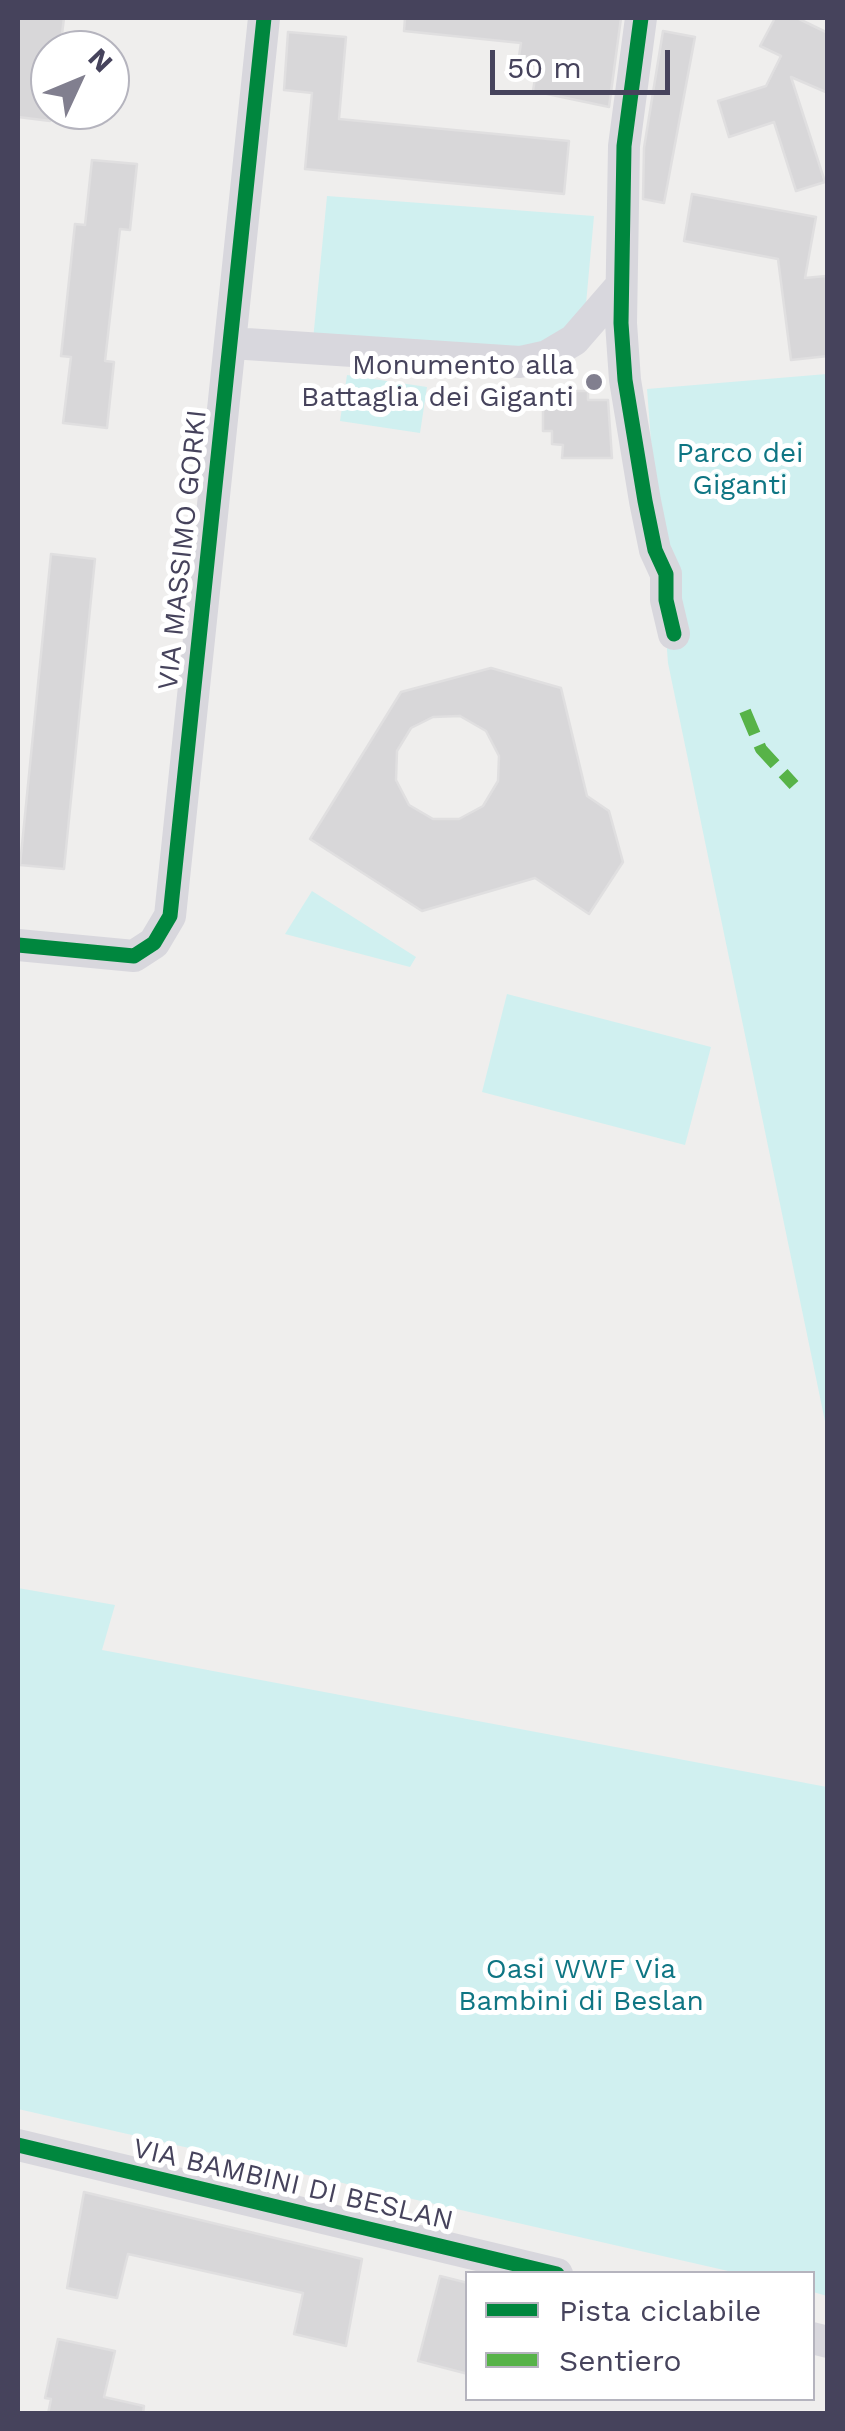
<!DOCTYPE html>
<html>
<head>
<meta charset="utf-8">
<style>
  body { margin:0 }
  #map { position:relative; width:845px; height:2431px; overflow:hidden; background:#efeeed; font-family:"Work Sans",sans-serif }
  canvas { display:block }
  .frame { position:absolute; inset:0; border:20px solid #46435c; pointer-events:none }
  .legend { position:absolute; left:465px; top:2271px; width:350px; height:130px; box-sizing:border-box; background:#fff; border:2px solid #b5b4be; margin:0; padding:12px 18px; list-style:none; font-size:30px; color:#46435c }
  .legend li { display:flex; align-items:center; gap:20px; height:50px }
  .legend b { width:50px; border:2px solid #b5b4be }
  .north { position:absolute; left:30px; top:30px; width:100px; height:100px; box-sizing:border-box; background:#fff; border:2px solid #b5b4be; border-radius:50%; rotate:46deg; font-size:28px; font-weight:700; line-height:40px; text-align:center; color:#46435c }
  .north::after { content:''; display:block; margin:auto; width:35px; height:45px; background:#817f8f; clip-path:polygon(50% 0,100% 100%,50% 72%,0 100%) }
  .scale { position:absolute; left:490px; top:50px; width:180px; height:45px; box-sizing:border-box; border:5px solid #46435c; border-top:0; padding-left:12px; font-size:30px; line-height:35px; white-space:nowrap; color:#46435c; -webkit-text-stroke:8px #fff; paint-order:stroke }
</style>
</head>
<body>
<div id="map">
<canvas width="845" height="2431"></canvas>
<div class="frame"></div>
<ul class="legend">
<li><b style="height:12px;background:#00873e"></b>Pista ciclabile</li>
<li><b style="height:12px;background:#57b348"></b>Sentiero</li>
</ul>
<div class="north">N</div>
<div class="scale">50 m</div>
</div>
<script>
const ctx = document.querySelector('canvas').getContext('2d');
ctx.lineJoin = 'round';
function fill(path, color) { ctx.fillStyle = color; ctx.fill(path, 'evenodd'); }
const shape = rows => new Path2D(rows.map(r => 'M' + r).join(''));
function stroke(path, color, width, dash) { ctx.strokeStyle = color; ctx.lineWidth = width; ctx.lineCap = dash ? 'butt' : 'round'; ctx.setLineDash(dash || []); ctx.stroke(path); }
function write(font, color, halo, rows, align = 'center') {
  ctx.font = font + ' "Work Sans",sans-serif'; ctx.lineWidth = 10; ctx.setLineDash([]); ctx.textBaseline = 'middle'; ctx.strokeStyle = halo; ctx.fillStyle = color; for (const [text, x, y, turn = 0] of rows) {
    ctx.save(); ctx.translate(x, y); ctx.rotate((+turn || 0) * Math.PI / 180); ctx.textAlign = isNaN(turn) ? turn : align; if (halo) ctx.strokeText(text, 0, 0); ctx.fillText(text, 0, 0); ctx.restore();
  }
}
const green = shape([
  [327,196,594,216,585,315,549,344,496,349,313,340],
  [827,374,827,1431,668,663,647,389],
  [347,375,427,387,420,433,340,421],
  [312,891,416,957,410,967,285,934],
  [507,994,711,1047,685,1145,482,1092],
  [18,1588,115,1605,102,1650,827,1787,827,2296,813,2292,812,2274,737,2273,18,2109]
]);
const building = shape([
  [18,18,64,18,60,50,50,50,50,121,18,117,18,18],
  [405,18,621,18,609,107,533,91,537,66,518,63,521,43,404,31,405,18],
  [775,18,797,18,828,33,828,93,791,77,825,182,796,191,774,122,729,137,718,101,766,86,781,56,760,46,775,18],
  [663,31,695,37,664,203,643,199,644,148,663,31],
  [288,32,346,37,339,119,569,141,564,194,305,169,312,93,284,90,288,32],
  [92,160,137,164,130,230,120,229,105,361,114,362,107,428,63,423,71,357,61,356,75,224,85,225,92,160],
  [692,194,816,217,805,278,826,276,828,356,791,360,778,259,684,241,692,194],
  [543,391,588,391,588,400,608,400,612,458,562,458,563,445,552,444,552,431,543,431,543,391],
  [51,554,95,559,64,869,20,865,51,554],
  [491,668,561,688,587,796,609,811,623,862,589,914,535,878,422,911,310,839,401,692,491,668],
  [460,716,486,731,499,756,498,781,483,806,459,819,433,819,409,805,396,780,397,751,411,728,433,717,460,716],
  [84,2192,362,2259,346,2346,294,2334,303,2293,128,2254,117,2298,67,2288,84,2192],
  [440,2276,468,2283,468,2374,418,2361,440,2276],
  [58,2339,115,2351,104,2397,144,2406,143,2414,48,2414,51,2399,45,2398,58,2339]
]);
const minor = shape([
  [641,18,624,146,621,323,625,380,645,501,655,550,666,574,666,600,674,634],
  [231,343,520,362,547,356,574,340,620,287],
  [18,945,134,956,154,943,170,916,264,18],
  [18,2145,557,2274],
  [812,2338,828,2342]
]);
const quiet = shape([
  [745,711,761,749,794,785]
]);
const cycleway = shape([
  [641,18,624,146,621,323,625,380,645,501,655,550,666,574,666,600,674,634],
  [18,945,134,956,154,943,170,916,264,18],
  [18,2145,557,2274]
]);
const markers = [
  [594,382,10,"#817f8f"]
];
const poiNames = [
  ["Monumento alla",574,366],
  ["Battaglia dei Giganti",574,398]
];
const parkNames = [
  ["Parco dei",740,454],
  ["Giganti",740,486],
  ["Oasi WWF Via",581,1970],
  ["Bambini di Beslan",581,2002]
];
const streetNames = [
  ["VIA MASSIMO GORKI",183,550,-84],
  ["VIA BAMBINI DI BESLAN",293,2185,13]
];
fill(green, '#d0f0f0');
fill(building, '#d8d7d9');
stroke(building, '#e0dfe0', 2.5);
stroke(minor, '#d8d7dd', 32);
stroke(quiet, '#57b348', 12, [25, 12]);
stroke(cycleway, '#00873e', 15);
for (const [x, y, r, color] of markers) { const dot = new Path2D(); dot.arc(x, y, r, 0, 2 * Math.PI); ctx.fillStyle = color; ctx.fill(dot); stroke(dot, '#fff', 4); }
write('28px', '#46435c', '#fff', poiNames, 'right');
write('28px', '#0e7583', '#fff', parkNames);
write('28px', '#46435c', '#fff', streetNames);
</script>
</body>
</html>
